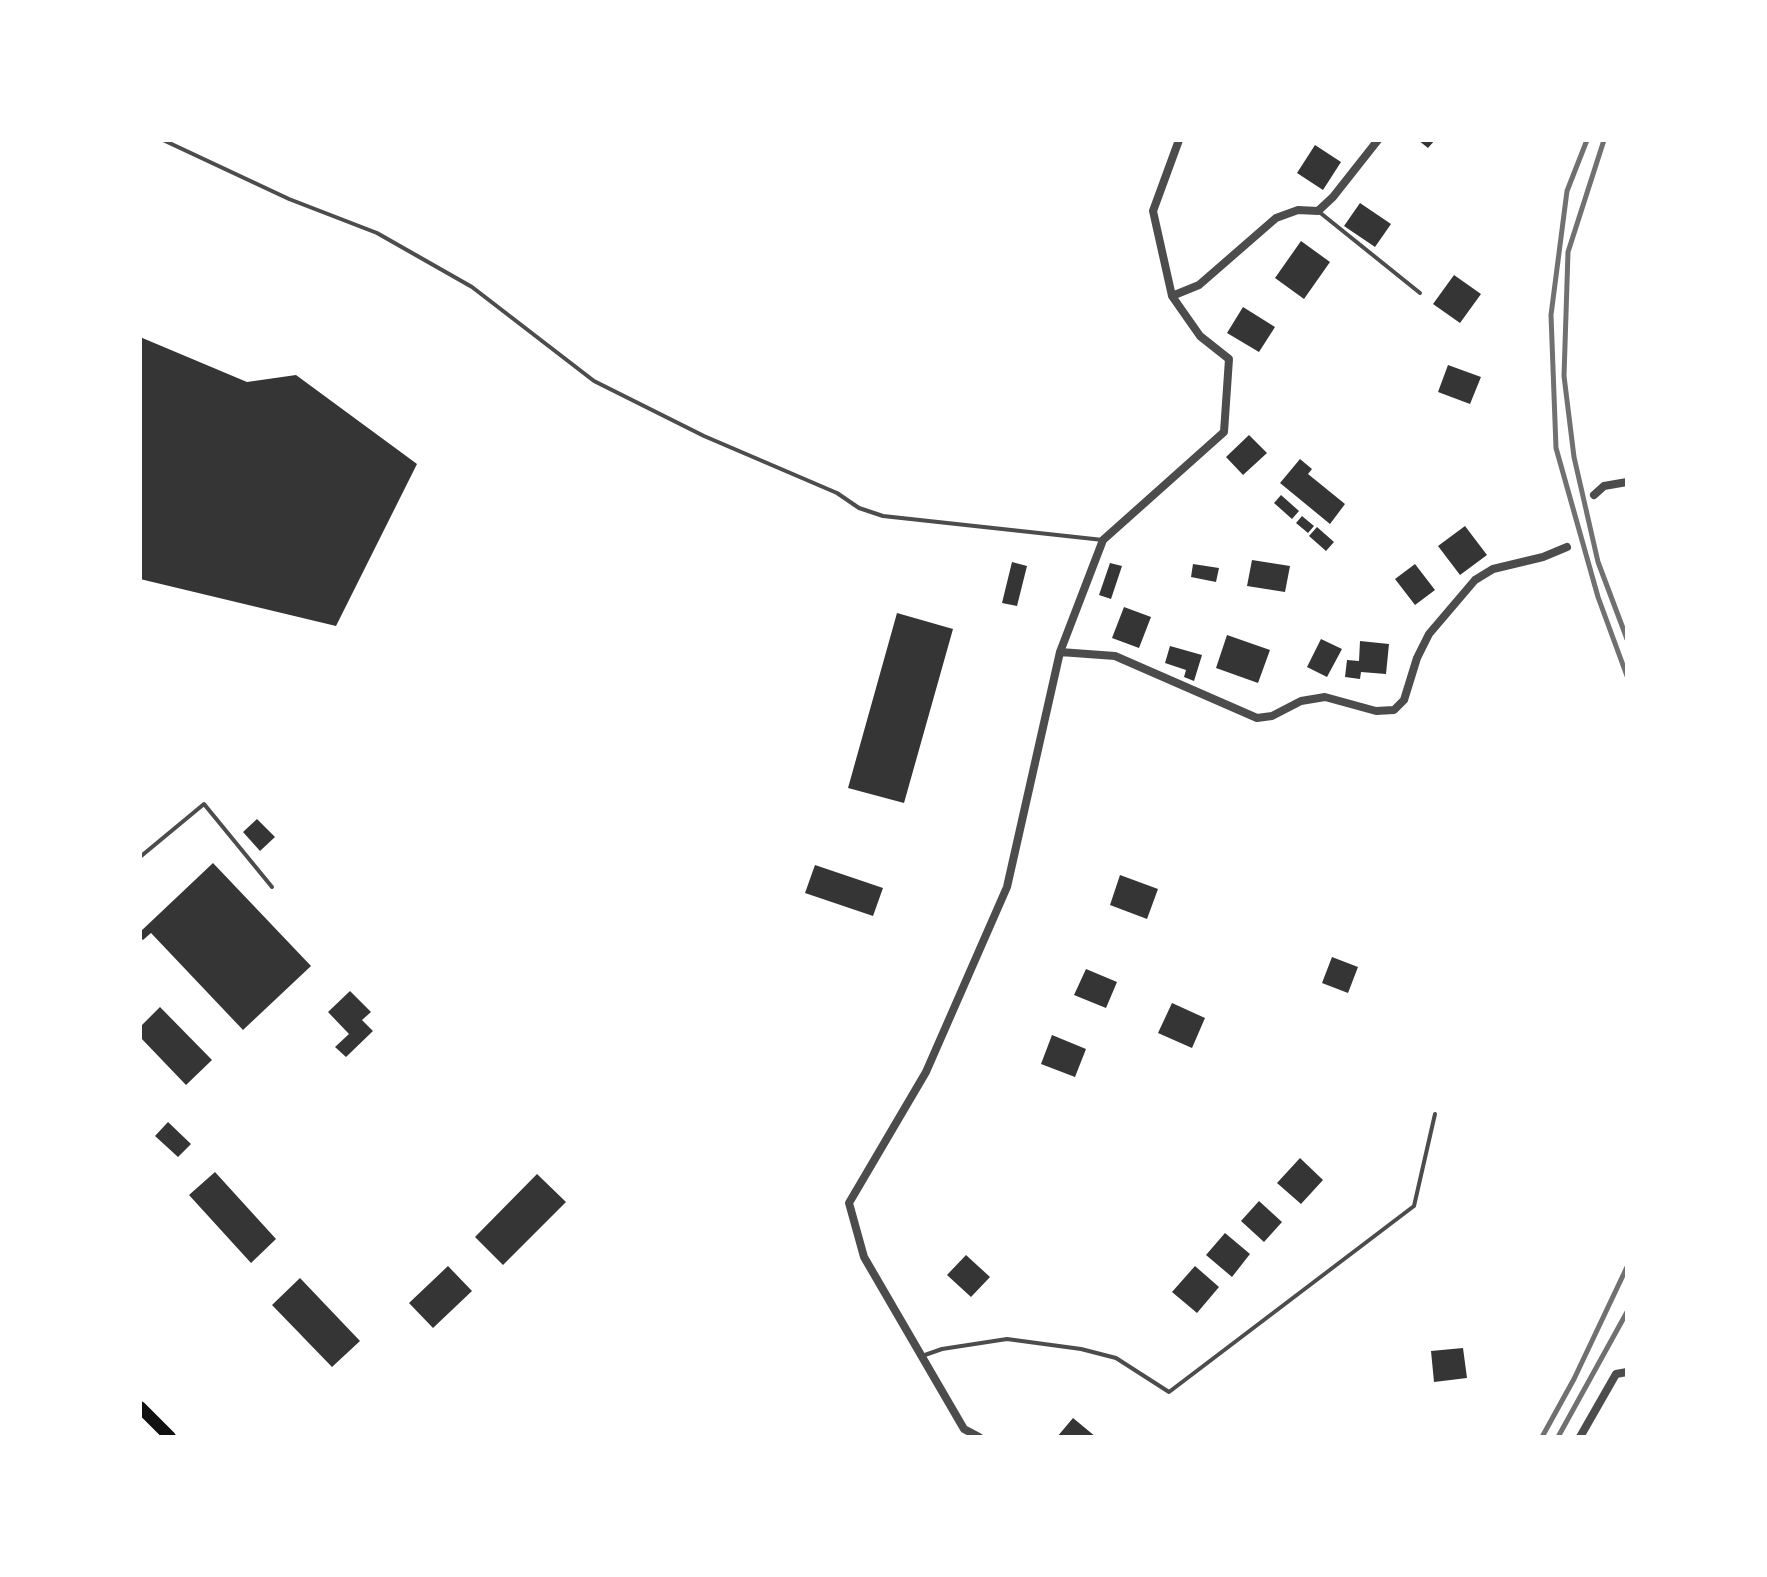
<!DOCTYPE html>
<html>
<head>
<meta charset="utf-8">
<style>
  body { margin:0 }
  #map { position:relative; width:1767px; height:1577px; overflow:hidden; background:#fff; font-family:Raleway,sans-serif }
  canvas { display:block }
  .frame { position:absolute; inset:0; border:142px solid #fff; pointer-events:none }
</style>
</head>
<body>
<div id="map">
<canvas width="1767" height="1577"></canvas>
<div class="frame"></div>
</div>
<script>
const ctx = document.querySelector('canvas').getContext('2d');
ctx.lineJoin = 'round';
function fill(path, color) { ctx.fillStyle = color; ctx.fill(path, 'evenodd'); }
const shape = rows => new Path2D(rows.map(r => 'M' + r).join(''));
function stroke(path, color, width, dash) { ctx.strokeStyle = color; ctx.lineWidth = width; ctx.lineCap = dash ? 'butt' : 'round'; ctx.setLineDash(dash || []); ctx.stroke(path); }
const building = shape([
  [1418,140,1435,140,1428,148],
  [1315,145,1341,162,1323,190,1297,173],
  [1360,203,1391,224,1375,247,1344,226],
  [1301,241,1330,262,1304,299,1275,278],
  [1454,275,1481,294,1460,323,1433,304],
  [1243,307,1275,327,1259,352,1227,333],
  [140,337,247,382,296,375,417,464,336,626,140,579],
  [1448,365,1481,377,1470,404,1438,392],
  [1249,435,1267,453,1243,475,1226,457],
  [1300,459,1312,469,1308,474,1345,504,1330,524,1280,483],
  [1281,495,1299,511,1292,519,1274,503],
  [1302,516,1314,526,1308,533,1296,523],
  [1465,526,1487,555,1460,575,1438,546],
  [1317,527,1334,542,1326,551,1309,536],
  [1252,560,1290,566,1285,592,1247,586],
  [1012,562,1027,566,1017,606,1002,603],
  [1110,563,1122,566,1111,599,1099,595],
  [1193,564,1219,568,1216,582,1191,577],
  [1415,564,1435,590,1415,605,1395,579],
  [1124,607,1151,617,1139,648,1112,638],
  [897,613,953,629,904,803,848,788],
  [1227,635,1270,650,1258,683,1216,668],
  [1321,639,1342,649,1327,677,1307,667],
  [1360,641,1389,644,1386,674,1361,672,1360,679,1345,677,1347,660,1359,661],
  [1170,646,1202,655,1194,681,1184,677,1186,670,1165,663],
  [257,819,275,837,260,851,243,832],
  [213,863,311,966,243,1030,151,933,143,940,140,937,140,932],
  [815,865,883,888,873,916,805,893],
  [1120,875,1158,889,1147,919,1110,905],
  [1332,957,1358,967,1348,993,1322,983],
  [1086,969,1117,982,1106,1008,1074,995],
  [350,991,371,1012,362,1020,373,1031,346,1057,335,1047,349,1034,328,1012],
  [1172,1003,1205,1018,1192,1048,1158,1033],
  [160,1007,212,1060,186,1085,140,1037,140,1027],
  [1052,1035,1086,1049,1075,1077,1041,1064],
  [168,1122,191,1144,178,1157,155,1136],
  [1300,1158,1323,1180,1301,1204,1277,1183],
  [215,1172,276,1239,251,1263,189,1195],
  [537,1174,566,1202,503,1265,475,1237],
  [1259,1201,1282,1222,1264,1242,1241,1221],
  [1225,1233,1250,1254,1232,1277,1206,1255],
  [966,1255,990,1277,971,1297,947,1275],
  [448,1266,472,1291,433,1328,409,1303],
  [1195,1266,1219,1287,1197,1313,1172,1292],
  [300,1278,360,1341,332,1367,272,1305],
  [1463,1348,1467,1378,1434,1382,1431,1351],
  [1073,1418,1096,1437,1057,1437]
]);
const service = shape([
  [163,140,289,199,377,233,472,287,594,381,704,436,837,493,859,508,883,516,1103,540],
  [1318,211,1420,293],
  [140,857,204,804,272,887],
  [922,1356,942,1349,1007,1339,1081,1349,1116,1358,1169,1392,1414,1206,1435,1114]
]);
const minor = shape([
  [1172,296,1199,285,1276,218,1298,210,1318,211,1333,197,1378,140],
  [1594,495,1604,486,1627,482],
  [1060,652,1115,656,1257,718,1272,716,1301,701,1325,697,1376,711,1394,710,1404,700,1417,658,1429,634,1475,580,1493,569,1543,557,1567,547],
  [979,1437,964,1429,864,1257,849,1203,926,1072,1007,887,1060,652,1103,540,1224,432,1229,359,1200,336,1172,296,1153,211,1179,140],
  [1580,1437,1616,1374,1627,1372]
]);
const primary = shape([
  [140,1407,170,1437]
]);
const rail = shape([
  [1587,140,1567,191,1551,315,1556,448,1598,597,1627,676],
  [1604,140,1568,252,1564,376,1574,457,1598,562,1627,639],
  [1542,1437,1574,1379,1627,1267],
  [1558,1437,1627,1312]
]);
fill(building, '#353535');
stroke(service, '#4c4c4c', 4);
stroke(minor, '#4c4c4c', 8);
stroke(primary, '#111', 12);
stroke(rail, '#707070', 5);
</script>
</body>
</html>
